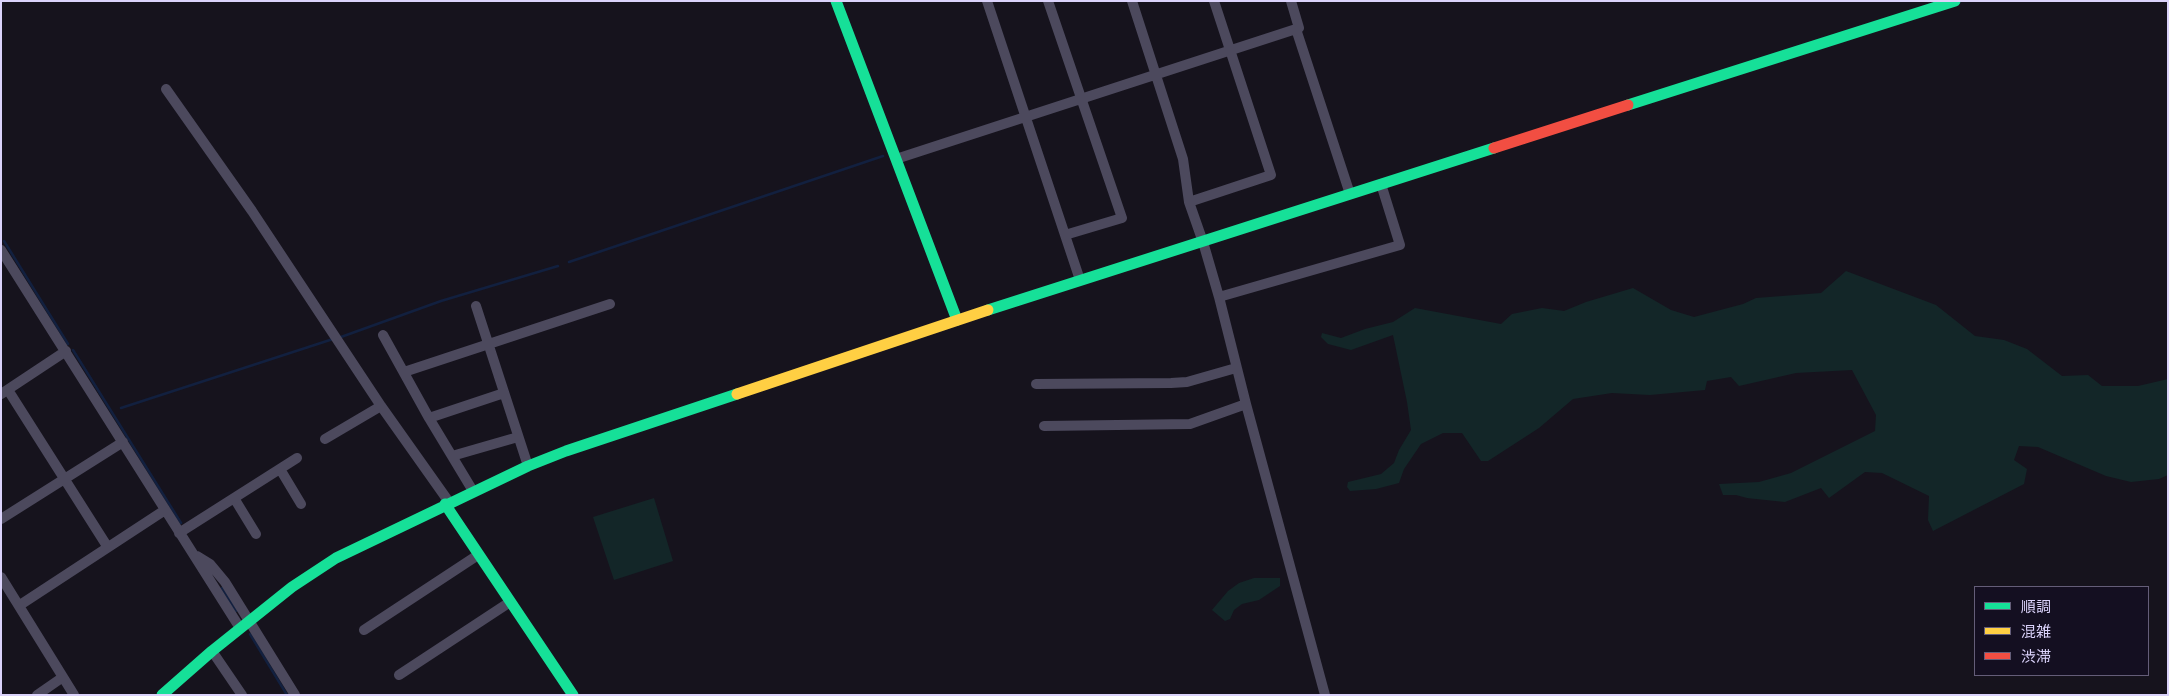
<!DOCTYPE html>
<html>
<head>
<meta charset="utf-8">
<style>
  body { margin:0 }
  #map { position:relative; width:2169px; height:696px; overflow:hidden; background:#16131d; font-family:"Golos Text","Noto Sans JP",sans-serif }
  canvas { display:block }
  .frame { position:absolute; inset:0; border:2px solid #dbd3fb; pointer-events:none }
  .legend { position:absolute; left:1974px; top:586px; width:175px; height:90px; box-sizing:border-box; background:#140f21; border:1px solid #645d78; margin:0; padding:6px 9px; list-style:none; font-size:15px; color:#dbd3fb }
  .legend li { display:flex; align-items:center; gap:10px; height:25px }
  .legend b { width:25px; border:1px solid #645d78 }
</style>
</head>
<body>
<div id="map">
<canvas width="2169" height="696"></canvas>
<div class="frame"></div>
<ul class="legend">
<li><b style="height:6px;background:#16e098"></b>順調</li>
<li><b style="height:6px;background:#ffcf43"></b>混雑</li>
<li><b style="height:6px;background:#f24e42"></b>渋滞</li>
</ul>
</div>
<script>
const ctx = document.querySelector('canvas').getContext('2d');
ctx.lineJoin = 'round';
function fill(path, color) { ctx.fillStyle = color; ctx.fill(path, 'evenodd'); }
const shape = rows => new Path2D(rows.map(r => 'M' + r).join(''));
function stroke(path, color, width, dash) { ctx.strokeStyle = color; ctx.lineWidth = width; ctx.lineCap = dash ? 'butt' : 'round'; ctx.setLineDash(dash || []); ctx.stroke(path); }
const green = shape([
  [1846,271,1936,305,1975,336,2004,340,2027,349,2062,376,2088,375,2102,386,2138,386,2168,379,2168,475,2159,479,2131,482,2106,476,2038,447,2019,446,2014,460,2027,469,2024,484,1933,531,1928,520,1929,496,1882,473,1865,472,1829,498,1821,488,1785,502,1747,498,1736,495,1723,495,1719,484,1759,482,1791,473,1875,431,1876,415,1852,370,1796,373,1739,386,1731,377,1707,381,1705,390,1650,395,1612,393,1573,399,1539,428,1488,461,1481,461,1462,433,1443,433,1421,444,1404,469,1399,483,1376,489,1350,491,1347,487,1348,482,1381,474,1394,463,1399,450,1411,430,1407,402,1393,335,1351,350,1328,344,1321,337,1322,333,1341,338,1365,329,1393,322,1415,308,1501,324,1512,314,1542,308,1564,311,1586,302,1633,288,1671,310,1694,317,1743,304,1756,298,1821,293],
  [654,498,673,561,614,580,593,517],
  [1254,578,1280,578,1280,586,1259,600,1242,604,1234,610,1230,619,1225,621,1212,610,1228,591,1239,583]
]);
const stream = shape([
  [4,241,68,344],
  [569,262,883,156],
  [341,337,441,301,558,266],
  [73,350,181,523],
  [121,408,333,339],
  [222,588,236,611],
  [250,634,287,695]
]);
const street = shape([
  [987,1,1080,280],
  [1048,1,1122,218,1065,235],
  [1132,1,1183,159,1189,202],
  [1214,1,1271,175,1189,202,1203,242,1219,297,1246,404,1325,695],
  [1291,1,1299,28,1296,29,1350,194],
  [166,89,252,211,381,406,449,502],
  [896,159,1296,29],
  [1,250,240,628],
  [1219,297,1400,245,1381,184],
  [476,306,528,466],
  [383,335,429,418,473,491],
  [404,372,610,304],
  [1036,384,1171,383,1187,382,1236,368],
  [8,390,107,546],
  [1,394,66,351],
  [429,418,504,393],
  [1044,426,1190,424,1246,404],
  [325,439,381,406],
  [452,456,518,437],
  [280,469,301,504],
  [234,498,256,534],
  [1,519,123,442],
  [179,533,297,458],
  [197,556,210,564,225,582,295,695],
  [1,577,74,695],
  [20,605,165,510],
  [364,630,478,555],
  [212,651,242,695],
  [399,675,510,602],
  [37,695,63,677]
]);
const fast = shape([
  [836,1,957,320],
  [1628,105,1955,1],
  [988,310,1494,148],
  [445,504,573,695],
  [162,695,212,651,292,587,336,558,528,466,566,451,737,394]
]);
const slow = shape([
  [737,394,988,310]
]);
const jam = shape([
  [1494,148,1628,105]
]);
fill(green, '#132628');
stroke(stream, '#12203f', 2.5);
stroke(street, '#4c495d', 10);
stroke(fast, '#16e098', 11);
stroke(slow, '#ffcf43', 11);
stroke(jam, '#f24e42', 11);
</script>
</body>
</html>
